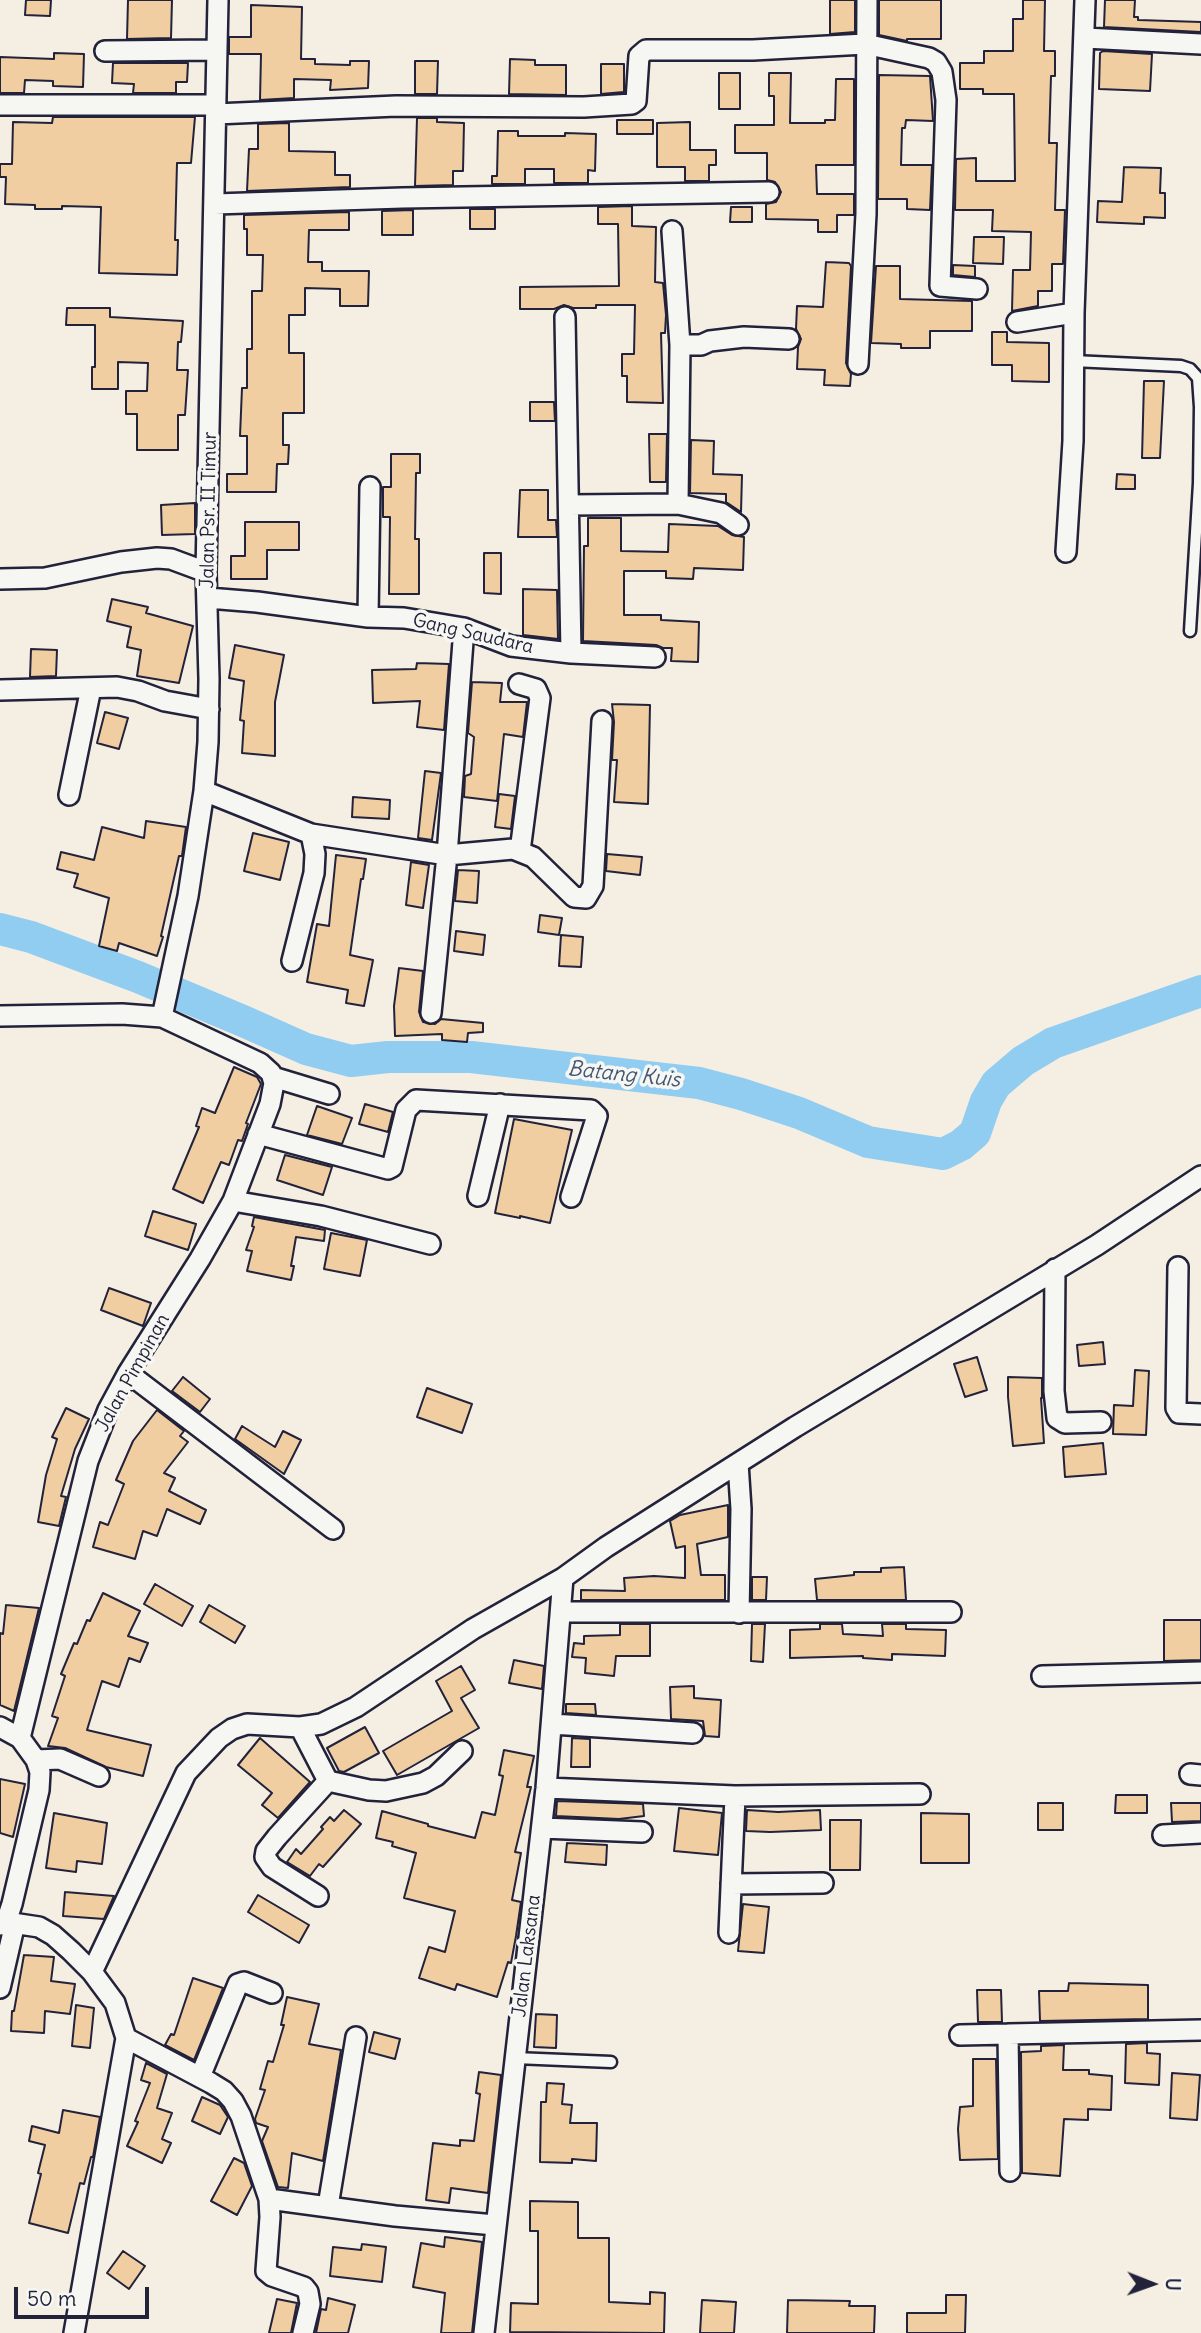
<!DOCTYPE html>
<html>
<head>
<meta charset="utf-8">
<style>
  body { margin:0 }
  #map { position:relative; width:1201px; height:2333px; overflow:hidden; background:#f5eee2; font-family:Delius,sans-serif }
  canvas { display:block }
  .north { position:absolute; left:1117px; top:2249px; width:70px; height:70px; -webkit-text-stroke:5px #f6f6f2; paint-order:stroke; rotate:91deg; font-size:19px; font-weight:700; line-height:28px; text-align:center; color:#22223b }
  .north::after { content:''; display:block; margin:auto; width:24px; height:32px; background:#22223b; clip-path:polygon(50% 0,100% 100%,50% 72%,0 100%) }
  .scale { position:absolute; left:14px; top:2287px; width:135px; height:32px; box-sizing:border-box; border:4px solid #22223b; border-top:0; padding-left:9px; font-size:21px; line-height:24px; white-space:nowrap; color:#22223b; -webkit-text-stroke:5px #f6f6f2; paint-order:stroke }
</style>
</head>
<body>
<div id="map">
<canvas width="1201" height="2333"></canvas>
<div class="north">U</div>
<div class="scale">50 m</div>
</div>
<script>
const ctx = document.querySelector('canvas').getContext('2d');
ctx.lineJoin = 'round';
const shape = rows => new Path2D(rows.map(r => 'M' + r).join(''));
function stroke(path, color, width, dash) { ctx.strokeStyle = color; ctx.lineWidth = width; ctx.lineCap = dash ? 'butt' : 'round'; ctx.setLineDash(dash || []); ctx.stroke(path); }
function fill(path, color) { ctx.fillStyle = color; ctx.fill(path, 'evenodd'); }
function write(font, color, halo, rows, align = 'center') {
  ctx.font = font + ' Delius,sans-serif'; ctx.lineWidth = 7; ctx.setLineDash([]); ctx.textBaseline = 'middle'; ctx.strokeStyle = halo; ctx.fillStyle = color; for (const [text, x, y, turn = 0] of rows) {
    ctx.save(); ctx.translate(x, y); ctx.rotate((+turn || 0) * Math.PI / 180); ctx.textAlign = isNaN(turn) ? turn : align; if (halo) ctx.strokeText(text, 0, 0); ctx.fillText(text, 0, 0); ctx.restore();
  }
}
const river = shape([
  [0,929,31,937,138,977,243,1021,306,1049,351,1061,388,1057,471,1057,699,1083,741,1094,799,1113,868,1142,943,1154,961,1145,975,1133,986,1101,996,1084,1023,1061,1053,1043,1201,991]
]);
const building = shape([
  [26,0,51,0,50,16,25,15,26,0],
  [128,0,172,0,171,38,127,39,128,0],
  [830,0,855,0,855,32,830,34,830,0],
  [879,0,941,0,941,39,907,39,907,41,879,35,879,0],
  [1023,0,1045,0,1044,51,1055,51,1055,76,1051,76,1049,143,1057,143,1055,210,1065,210,1063,264,1052,264,1052,291,1038,291,1038,306,1012,311,1013,270,1030,270,1031,232,992,231,993,210,955,210,956,159,976,158,976,181,1015,181,1014,94,983,94,983,89,960,89,960,63,984,63,984,51,1013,51,1013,19,1023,19,1023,0],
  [1105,0,1135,0,1134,17,1138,17,1138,20,1201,22,1201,32,1104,27,1105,0],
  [251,5,302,7,301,59,315,59,315,64,350,65,350,61,369,61,368,88,330,90,331,80,294,79,294,98,260,100,261,54,229,54,229,37,251,37,251,5],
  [1103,51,1152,54,1150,91,1099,89,1100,53,1103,51],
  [54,53,84,54,83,87,53,86,53,81,25,80,24,93,0,93,0,57,54,59,54,53],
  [510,59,535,60,535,65,566,65,566,95,509,94,510,59],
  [415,61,438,61,437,94,415,94,415,61],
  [113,63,188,63,187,82,176,82,176,93,133,93,134,84,112,83,113,63],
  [601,64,624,64,624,92,601,94,601,64],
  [719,73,740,73,740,109,719,109,719,73],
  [769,73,791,73,790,123,825,123,825,120,835,120,836,79,854,79,854,165,816,165,817,194,854,194,854,215,837,215,837,232,818,232,818,220,766,219,766,204,776,202,781,192,775,182,767,180,767,153,735,153,735,125,774,125,774,96,769,96,769,73],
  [879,75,930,76,933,121,906,120,905,128,902,128,901,165,932,165,930,210,907,209,907,199,878,199,879,75],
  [53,117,195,117,191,163,177,163,175,240,178,240,177,275,99,273,101,207,62,206,62,209,35,209,35,205,5,204,6,177,0,177,0,164,12,164,13,122,52,123,53,117],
  [417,118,437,118,437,122,464,123,463,171,453,171,453,185,415,186,417,118],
  [617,120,653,120,653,134,617,134,617,120],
  [690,122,690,150,716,150,716,165,709,165,709,181,685,181,685,167,657,167,657,123,690,122],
  [289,123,289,151,335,152,335,175,350,175,350,187,247,191,249,149,258,149,258,124,289,123],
  [498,131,518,131,518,136,565,136,565,133,596,134,595,171,588,170,588,183,554,183,554,169,525,169,525,184,492,184,492,176,497,176,498,131],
  [1124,167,1161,168,1160,193,1165,193,1165,218,1144,217,1144,224,1097,222,1098,201,1122,202,1124,167],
  [632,206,632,226,656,227,655,282,663,283,666,315,665,333,661,333,663,403,627,402,627,376,622,376,622,354,634,354,635,305,596,305,596,308,573,308,564,305,554,309,520,309,520,287,619,286,618,224,598,224,598,207,632,206],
  [731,207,752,207,752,222,730,222,731,207],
  [470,209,495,209,495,229,470,229,470,209],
  [413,210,413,235,382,235,382,211,413,210],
  [349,212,349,230,309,230,308,262,322,262,322,271,369,271,368,306,340,306,340,289,305,288,305,315,289,315,289,353,304,353,304,413,283,413,283,445,289,445,288,464,277,464,276,492,227,492,227,474,247,474,247,436,240,436,242,388,247,388,247,349,252,349,252,291,262,291,263,255,247,255,247,229,244,229,244,215,349,212],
  [974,237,1004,237,1003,264,973,263,974,237],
  [826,262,849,263,851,266,846,363,851,374,850,386,824,385,825,370,797,369,798,347,801,339,796,329,797,306,823,307,826,262],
  [953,265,975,266,975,277,953,275,953,265],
  [876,266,900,266,900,299,972,301,972,331,930,331,930,348,901,348,901,344,871,343,876,266],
  [67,308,110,308,110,317,183,321,181,342,178,342,177,370,188,370,185,415,178,415,178,450,137,450,137,414,126,414,126,391,147,391,148,363,118,362,118,389,92,389,92,367,95,367,95,325,66,325,67,308],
  [992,332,1007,332,1007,342,1049,343,1049,382,1012,381,1012,365,992,365,992,332],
  [1144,381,1164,381,1160,458,1142,458,1144,381],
  [530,402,554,402,555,421,530,421,530,402],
  [649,434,667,434,666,482,650,482,649,434],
  [691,440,714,441,713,474,742,475,741,512,726,502,726,494,690,493,691,440],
  [391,454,420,454,420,473,416,473,415,539,419,539,419,594,389,594,390,517,383,517,383,487,391,487,391,454],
  [1117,474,1135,475,1135,489,1116,489,1117,474],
  [520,490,548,490,548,520,556,520,557,537,518,537,520,490],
  [195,503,195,534,162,535,161,505,195,503],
  [588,518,621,518,621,551,668,552,669,524,718,526,732,535,744,537,743,570,694,568,693,579,666,578,666,571,624,571,624,615,661,615,661,620,699,622,698,662,671,661,672,648,663,648,656,645,583,641,584,546,588,546,588,518],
  [245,522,299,522,299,550,267,550,267,579,231,579,231,556,245,556,245,522],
  [484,553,501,553,501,594,484,593,484,553],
  [523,589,557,590,558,639,523,635,523,589],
  [112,599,148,607,146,613,193,626,179,683,137,676,141,650,127,647,131,627,107,621,112,599],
  [235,645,284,655,275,702,275,756,242,753,244,721,240,720,244,681,229,678,235,645],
  [31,649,57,650,56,676,30,677,31,649],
  [417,663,449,664,444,730,417,727,420,701,373,703,372,670,416,669,417,663],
  [472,682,502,683,500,702,527,702,523,737,504,734,497,801,464,797,465,776,471,774,474,737,468,733,472,682],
  [612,704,650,705,648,804,614,802,617,760,612,760,614,722,612,704],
  [105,712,128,718,119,749,97,743,105,712],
  [425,771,441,773,432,840,418,838,425,771],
  [499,794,515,796,511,829,495,827,499,794],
  [353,797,390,800,389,819,352,817,353,797],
  [146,821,186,827,182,856,179,856,161,936,163,937,157,956,119,943,117,951,99,946,109,898,74,887,78,874,57,869,61,852,94,860,102,827,144,838,146,821],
  [253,833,289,842,280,880,244,871,253,833],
  [607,854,642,857,640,875,606,871,607,854],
  [336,855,366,859,363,879,361,879,350,955,373,960,364,1006,346,1003,348,990,307,982,317,924,329,926,336,855],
  [411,862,429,865,423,908,406,905,411,862],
  [458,870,479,871,477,903,455,901,458,870],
  [540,915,562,918,559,935,538,932,540,915],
  [456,931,485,935,483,955,454,951,456,931],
  [561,935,583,937,581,967,559,966,561,935],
  [399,968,423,971,419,1012,423,1022,435,1024,441,1019,483,1023,483,1032,468,1033,467,1042,442,1040,442,1034,395,1036,394,1006,399,968],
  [234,1067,257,1077,261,1084,246,1123,248,1124,242,1141,238,1140,229,1165,221,1162,203,1203,173,1189,199,1127,196,1126,202,1108,215,1113,234,1067],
  [365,1104,393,1112,388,1132,359,1124,365,1104],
  [317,1106,352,1118,342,1144,307,1135,317,1106],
  [514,1119,572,1130,550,1223,520,1216,520,1218,495,1213,514,1119],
  [285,1155,332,1167,323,1195,277,1180,285,1155],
  [153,1211,196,1224,188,1250,145,1236,153,1211],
  [254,1217,325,1230,324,1241,296,1237,291,1266,294,1266,291,1280,247,1271,252,1251,246,1250,254,1227,252,1226,254,1217],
  [331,1233,367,1240,360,1276,324,1269,331,1233],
  [109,1288,151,1303,143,1326,101,1310,109,1288],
  [1103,1342,1105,1364,1079,1366,1077,1345,1103,1342],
  [977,1357,987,1390,965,1397,954,1364,977,1357],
  [1135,1370,1149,1371,1146,1435,1113,1434,1114,1405,1133,1406,1135,1370],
  [183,1377,210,1399,200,1412,172,1391,183,1377],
  [1008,1377,1042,1378,1042,1398,1041,1398,1044,1443,1013,1446,1008,1397,1008,1377],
  [427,1388,472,1404,462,1433,417,1417,427,1388],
  [66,1408,89,1419,75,1449,61,1496,66,1497,59,1526,38,1522,46,1475,57,1439,52,1437,66,1408],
  [157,1410,184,1431,180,1436,188,1442,164,1473,175,1478,169,1491,206,1510,200,1524,167,1509,157,1536,143,1531,135,1559,93,1547,100,1522,108,1525,124,1484,116,1480,133,1441,157,1410],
  [242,1426,275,1447,283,1431,301,1440,284,1474,235,1439,242,1426],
  [1103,1443,1106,1474,1065,1477,1063,1447,1103,1443],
  [728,1505,728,1537,697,1544,701,1575,725,1575,725,1600,581,1600,581,1590,625,1591,624,1578,654,1576,685,1578,685,1546,676,1548,670,1521,680,1515,728,1505],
  [904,1567,906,1600,817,1600,815,1579,854,1575,854,1572,881,1572,881,1568,904,1567],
  [752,1577,767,1577,766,1600,752,1600,752,1577],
  [155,1584,193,1606,182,1626,144,1604,155,1584],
  [103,1593,140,1611,128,1636,148,1643,140,1662,129,1658,119,1687,102,1681,87,1730,151,1745,143,1776,106,1767,65,1748,48,1746,58,1718,52,1716,65,1676,61,1674,74,1643,77,1644,87,1620,90,1621,103,1593],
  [6,1605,39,1608,14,1711,0,1705,0,1633,3,1634,6,1605],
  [209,1605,245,1626,235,1643,200,1622,209,1605],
  [1164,1620,1201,1620,1201,1660,1164,1661,1164,1620],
  [620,1624,650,1624,650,1656,616,1656,614,1676,585,1673,586,1658,572,1657,574,1643,584,1644,584,1636,620,1635,620,1624],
  [752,1624,765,1624,763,1662,751,1661,752,1624],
  [820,1624,842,1624,843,1634,883,1636,882,1624,906,1624,906,1629,946,1630,945,1656,892,1654,892,1660,863,1658,863,1656,790,1658,790,1630,820,1629,820,1624],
  [514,1660,544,1666,542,1689,509,1683,514,1660],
  [461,1666,475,1690,461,1698,479,1728,397,1775,383,1751,452,1711,436,1681,461,1666],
  [694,1686,694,1698,721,1700,719,1737,705,1736,703,1721,671,1719,670,1687,694,1686],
  [566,1704,595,1704,596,1715,566,1713,566,1704],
  [365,1727,379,1753,344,1772,339,1771,327,1748,365,1727],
  [260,1738,310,1782,278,1818,262,1805,272,1793,238,1765,260,1738],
  [572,1738,590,1739,590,1767,571,1767,572,1738],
  [504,1750,534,1756,527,1787,531,1787,515,1852,521,1853,512,1900,521,1902,516,1936,511,1963,508,1962,497,1997,457,1984,455,1990,419,1978,429,1947,445,1952,455,1911,404,1898,416,1853,392,1846,393,1842,376,1838,382,1811,428,1824,428,1826,475,1838,482,1812,495,1815,503,1776,499,1775,504,1750],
  [0,1779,25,1784,13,1837,0,1833,0,1779],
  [1116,1795,1147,1795,1147,1813,1115,1813,1116,1795],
  [557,1801,643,1804,644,1816,619,1819,556,1816,557,1801],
  [1038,1803,1063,1803,1063,1830,1038,1830,1038,1803],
  [1171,1803,1201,1803,1201,1821,1172,1822,1171,1803],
  [679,1808,722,1813,718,1855,674,1851,679,1808],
  [344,1810,361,1824,323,1867,319,1864,310,1876,287,1862,296,1849,301,1854,323,1829,321,1827,330,1817,334,1821,344,1810],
  [747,1810,778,1812,820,1810,821,1830,770,1832,746,1831,747,1810],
  [54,1813,107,1823,102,1864,77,1861,76,1872,46,1868,54,1813],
  [921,1813,969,1814,969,1863,921,1863,921,1813],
  [830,1820,861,1820,860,1870,830,1870,830,1820],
  [567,1843,607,1845,606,1865,565,1862,567,1843],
  [65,1892,114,1896,104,1919,63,1916,65,1892],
  [258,1895,309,1925,299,1943,248,1912,258,1895],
  [743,1904,769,1907,764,1953,738,1951,743,1904],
  [24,1955,54,1957,51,1981,75,1984,70,2014,45,2011,44,2033,11,2031,12,2011,14,2011,24,1955],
  [193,1978,223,1988,194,2060,165,2045,171,2034,174,2035,193,1978],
  [1069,1983,1148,1985,1148,2019,1040,2021,1039,1991,1068,1991,1069,1983],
  [977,1990,1001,1990,1002,2022,978,2022,977,1990],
  [287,1997,319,2004,309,2044,341,2050,323,2161,292,2153,288,2188,278,2187,262,2141,268,2127,256,2123,255,2119,265,2090,260,2089,268,2061,273,2062,284,2025,281,2025,287,1997],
  [76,2005,94,2008,90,2048,72,2046,76,2005],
  [536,2014,557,2015,556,2048,534,2047,536,2014],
  [374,2032,400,2039,395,2059,369,2052,374,2032],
  [1147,2043,1147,2053,1160,2054,1159,2085,1125,2083,1126,2044,1147,2043],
  [1064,2045,1063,2070,1089,2070,1089,2074,1112,2076,1111,2110,1088,2109,1088,2120,1064,2119,1060,2176,1022,2173,1021,2052,1041,2051,1041,2046,1064,2045],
  [973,2059,996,2059,998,2159,960,2160,958,2129,960,2107,973,2106,973,2059],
  [146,2063,167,2074,157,2108,172,2113,162,2139,171,2143,162,2163,127,2146,138,2122,135,2121,150,2083,141,2080,146,2063],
  [479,2072,501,2075,488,2193,451,2188,449,2203,426,2200,433,2143,460,2146,460,2140,474,2141,480,2094,476,2093,479,2072],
  [1172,2073,1200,2075,1197,2120,1170,2118,1172,2073],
  [547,2083,564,2084,562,2104,572,2105,570,2123,597,2123,596,2161,572,2159,572,2163,540,2162,541,2102,546,2102,547,2083],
  [202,2097,220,2105,228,2117,220,2134,192,2121,202,2097],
  [63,2110,100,2117,93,2157,91,2157,84,2184,80,2183,68,2233,29,2223,41,2174,38,2173,45,2145,29,2141,32,2126,59,2133,63,2110],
  [234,2158,244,2163,252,2186,237,2215,211,2201,234,2158],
  [530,2201,578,2202,578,2238,609,2238,609,2302,650,2304,650,2292,665,2293,664,2333,510,2332,511,2303,538,2304,538,2231,530,2231,530,2201],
  [445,2237,482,2242,472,2333,441,2333,445,2293,413,2287,421,2243,444,2247,445,2237],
  [362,2244,386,2247,382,2282,330,2276,333,2247,361,2250,362,2244],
  [123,2251,145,2266,129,2289,107,2273,123,2251],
  [946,2295,966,2295,965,2333,907,2333,907,2313,946,2313,946,2295],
  [328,2298,355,2305,348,2333,316,2333,321,2309,326,2310,328,2298],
  [277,2299,297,2303,291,2333,269,2333,277,2299],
  [702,2300,736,2302,734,2333,700,2333,702,2300],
  [788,2300,850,2301,849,2306,875,2306,874,2333,787,2333,788,2300]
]);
const service = shape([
  [1073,361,1181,366,1190,369,1198,378,1200,407,1199,483,1190,631],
  [515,2058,611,2062]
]);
const minor = shape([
  [1085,38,1201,44],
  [105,51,217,50],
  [0,105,216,105],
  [216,114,396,106,584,107,632,104,636,101,639,56,646,50,753,50,865,44,929,58,936,62,942,72,946,100,940,286,977,289],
  [215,204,402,198,769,192],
  [672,231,680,345],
  [565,317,571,653],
  [1017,322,1074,313],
  [858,364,866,214,867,0],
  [678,504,721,513,738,525],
  [569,505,678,504,680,345,701,345,710,341,744,337,789,339],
  [1066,552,1073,441,1074,313,1085,0],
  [0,579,45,578,121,562,157,558,171,559,206,572],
  [208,598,257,602,368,617,404,618,464,628,511,646,571,653,655,657],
  [368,617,370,487],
  [519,684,536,689,540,698,520,851],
  [0,690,117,687,138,691,165,701,209,709],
  [204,791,311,834,315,854,314,873,292,961],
  [69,795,91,688],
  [311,834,447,855,513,849,533,857,574,897,586,898,593,886,602,721],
  [431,1013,447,855,464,628],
  [0,1016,122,1014,162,1017,260,1063,271,1073,274,1083,270,1104,233,1201,200,1259,128,1373,108,1410,88,1461,20,1738,36,1760,40,1772,39,1790,12,1904,6,1922,0,1925],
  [162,1017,188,896,204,791,208,742,209,679,206,572,218,0],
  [273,1077,329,1094],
  [258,1134,388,1169,392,1167,406,1110,416,1100,591,1110,597,1116,571,1197],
  [478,1196,500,1104],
  [233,1201,321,1216,430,1244],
  [1178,1267,1176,1408,1179,1413,1201,1414],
  [1055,1269,1054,1391,1057,1418,1065,1423,1101,1422],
  [128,1373,333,1529],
  [738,1463,741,1509,739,1613],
  [561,1612,951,1612],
  [1042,1676,1201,1672],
  [552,1724,693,1733],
  [0,1727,20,1738],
  [300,1727,328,1781,369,1790,386,1791,423,1783,436,1776,462,1751],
  [36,1760,60,1759,99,1776],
  [1190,1774,1201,1775],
  [546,1788,735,1796,920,1794],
  [542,1828,642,1832],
  [1163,1835,1201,1833],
  [731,1884,823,1883],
  [318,1896,272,1867,265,1857,266,1851,277,1837,328,1781],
  [6,1922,39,1927,53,1935,71,1951,92,1972,115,2003,126,2038,74,2333],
  [729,1933,735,1796],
  [92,1972,186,1773,219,1738,232,1729,247,1724,300,1727,321,1724,356,1707,473,1629,563,1578,606,1547,795,1427,1097,1245,1201,1176],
  [0,1988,15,1923],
  [1008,2034,1010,2171],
  [960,2035,1201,2030],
  [126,2038,211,2083,224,2091,233,2101,241,2116,269,2199,270,2217,266,2271,272,2276,304,2287,308,2292,310,2304,303,2333],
  [200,2077,238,1984,244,1982,272,1993],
  [269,2199,395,2216,495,2225],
  [328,2206,356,2037],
  [484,2333,546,1788,563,1578]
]);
const streetNames = [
  ["Jalan Psr. II Timur",209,510,-89],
  ["Gang Saudara",473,634,13],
  ["Jalan Pimpinan",133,1373,-61],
  ["Jalan Laksana",527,1956,-83]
];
const waterNames = [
  ["Batang Kuis",624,1075,6]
];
stroke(river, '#91ccf1', 32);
fill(building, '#f0cea1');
stroke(building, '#22223b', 2);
stroke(service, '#22223b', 15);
stroke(minor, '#22223b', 24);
stroke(service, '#f6f6f2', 10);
stroke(minor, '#f6f6f2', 19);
write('19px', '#22223b', '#f6f6f2', streetNames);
write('italic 21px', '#435572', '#f6f6f2', waterNames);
</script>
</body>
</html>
